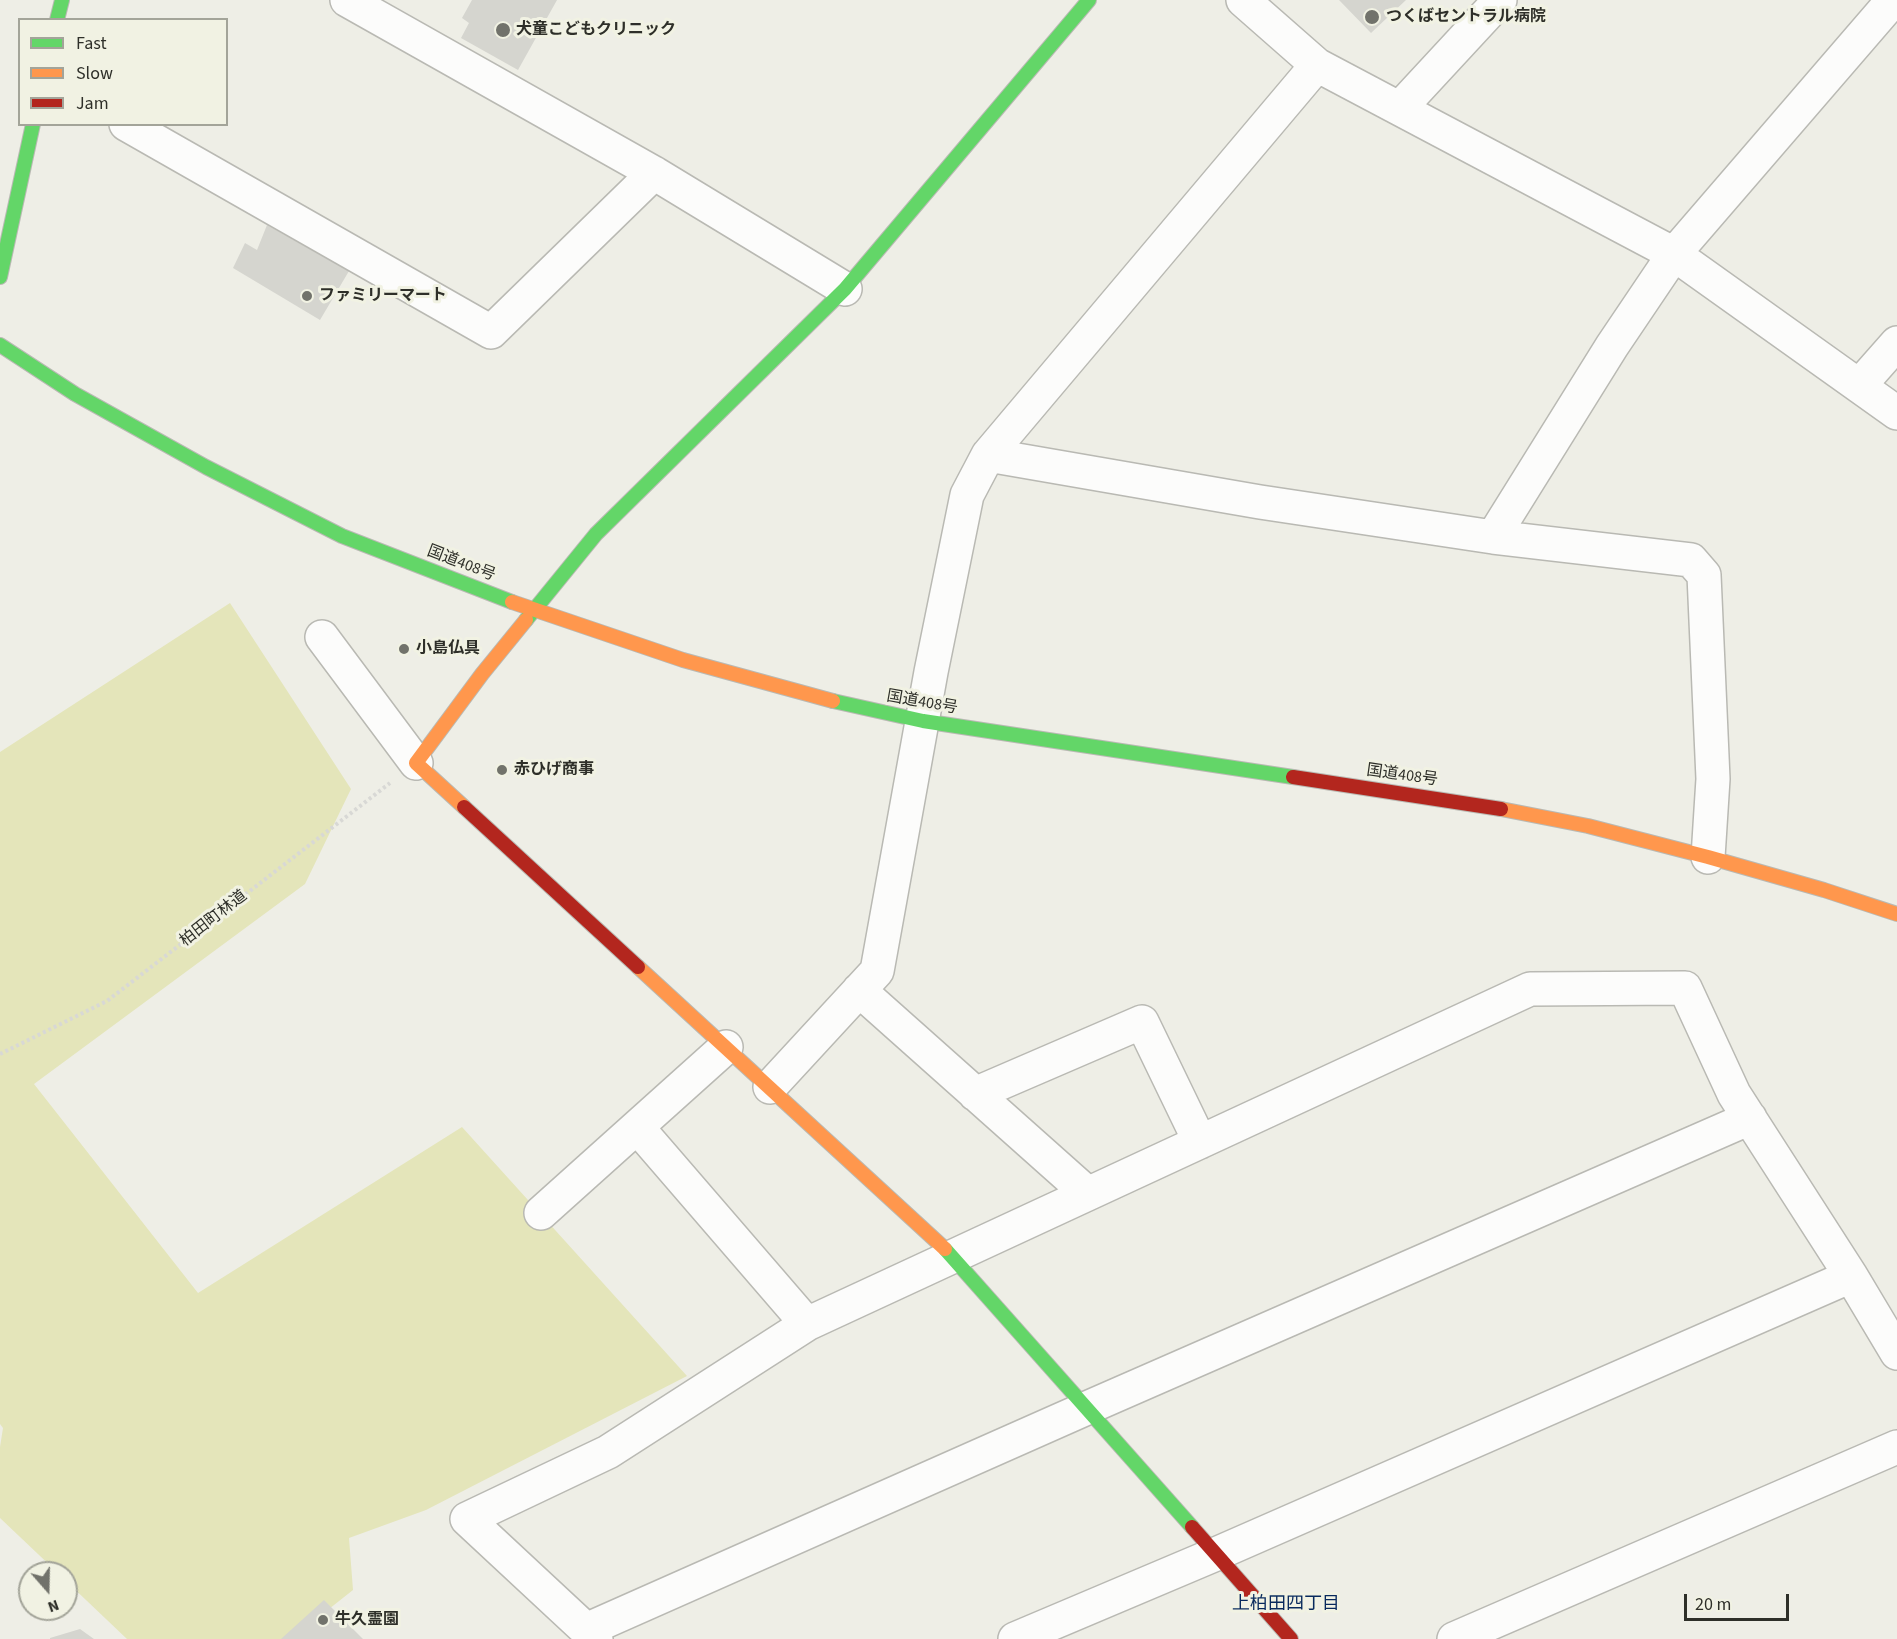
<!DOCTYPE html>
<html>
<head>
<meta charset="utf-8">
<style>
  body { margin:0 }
  #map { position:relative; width:1897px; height:1639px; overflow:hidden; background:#eeeee6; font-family:"Source Sans 3",sans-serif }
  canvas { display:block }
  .legend { position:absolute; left:18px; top:18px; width:210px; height:108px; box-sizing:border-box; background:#f1f2e3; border:2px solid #a3a499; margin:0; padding:8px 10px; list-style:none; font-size:18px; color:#2e2f29 }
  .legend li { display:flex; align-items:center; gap:12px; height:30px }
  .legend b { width:30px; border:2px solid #a3a499 }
  .north { position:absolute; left:18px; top:1561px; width:60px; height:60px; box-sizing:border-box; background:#f1f2e3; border:2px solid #a3a499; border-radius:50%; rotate:160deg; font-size:16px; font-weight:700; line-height:24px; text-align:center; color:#2e2f29 }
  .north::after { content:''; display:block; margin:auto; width:21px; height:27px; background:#71726b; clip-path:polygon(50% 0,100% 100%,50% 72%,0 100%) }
  .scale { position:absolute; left:1684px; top:1594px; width:105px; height:27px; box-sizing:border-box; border:3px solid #2e2f29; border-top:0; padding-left:8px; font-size:18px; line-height:21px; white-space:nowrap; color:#2e2f29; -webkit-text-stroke:4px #f1f2e3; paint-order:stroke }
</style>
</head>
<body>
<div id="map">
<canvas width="1897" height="1639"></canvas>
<ul class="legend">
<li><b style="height:8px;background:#63d668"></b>Fast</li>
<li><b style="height:8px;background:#ff974d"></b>Slow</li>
<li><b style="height:8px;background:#b3261e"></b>Jam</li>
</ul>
<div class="north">N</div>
<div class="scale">20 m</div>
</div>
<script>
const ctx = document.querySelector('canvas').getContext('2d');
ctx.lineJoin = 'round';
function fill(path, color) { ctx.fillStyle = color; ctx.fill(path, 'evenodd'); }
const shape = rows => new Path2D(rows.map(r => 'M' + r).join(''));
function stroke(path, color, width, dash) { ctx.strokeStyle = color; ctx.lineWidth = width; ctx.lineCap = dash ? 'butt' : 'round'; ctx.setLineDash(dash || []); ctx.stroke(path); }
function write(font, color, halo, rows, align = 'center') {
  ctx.font = font + ' "Source Sans 3","Noto Sans JP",sans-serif'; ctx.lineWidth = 6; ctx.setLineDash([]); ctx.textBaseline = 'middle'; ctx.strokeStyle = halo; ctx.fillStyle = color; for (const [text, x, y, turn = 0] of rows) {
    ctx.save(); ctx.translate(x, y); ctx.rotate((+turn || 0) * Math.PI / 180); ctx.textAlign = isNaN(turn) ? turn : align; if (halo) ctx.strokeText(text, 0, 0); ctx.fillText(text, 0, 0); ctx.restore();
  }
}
const green = shape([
  [230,603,351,789,305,884,34,1084,198,1293,462,1127,687,1376,426,1510,349,1538,353,1590,291,1639,127,1639,66,1581,66,1573,58,1573,0,1518,0,1447,3,1428,0,1424,0,752]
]);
const building = shape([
  [472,0,557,0,518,70,461,38,469,23,462,18],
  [1339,0,1406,0,1371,33],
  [267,225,349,271,320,320,233,268,245,243,257,250],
  [324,1600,363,1639,281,1639],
  [80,1629,94,1639,50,1639,50,1638]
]);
const path = shape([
  [0,1054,107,1001,390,783]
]);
const street = shape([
  [347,0,654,173,845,289],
  [1243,0,1317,65,1674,254,1897,413],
  [1400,108,1500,0],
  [126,124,491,332,654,173],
  [1859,386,1897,343],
  [988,455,1260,502,1493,537,1691,560,1704,575,1713,779,1708,857],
  [1493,537,1612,346,1674,254,1893,0],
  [322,637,416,763],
  [859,990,1087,1193],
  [770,1087,877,971,931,672,967,495,988,455,1317,65],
  [975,1094,1142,1022,1200,1142],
  [637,1127,807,1324],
  [541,1213,726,1047],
  [586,1630,1087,1408,1750,1118],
  [596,1639,467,1519,608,1452,807,1324,1530,989,1685,988,1734,1094,1851,1276,1897,1353],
  [1015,1639,1216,1554,1851,1276],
  [1454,1639,1897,1447]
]);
const fast = shape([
  [57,20,62,0],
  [0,277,33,124],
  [0,345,75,394,206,467,342,536,512,602],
  [526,620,596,534,845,289,1089,0],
  [833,701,923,721,1293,777],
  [945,1249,1192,1527]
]);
const slow = shape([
  [512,602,683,660,833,701],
  [464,807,416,763,482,674,526,620],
  [1501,809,1588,826,1708,857,1824,890,1897,914],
  [638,967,945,1249]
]);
const jam = shape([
  [1293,777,1501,809],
  [464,807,638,967],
  [1192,1527,1291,1639]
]);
const markers = [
  [1372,17,8,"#71726b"],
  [503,30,8,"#71726b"],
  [307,296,6,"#71726b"],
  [404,649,6,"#71726b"],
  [502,770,6,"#71726b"],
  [323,1620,6,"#71726b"]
];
const poiNames = [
  ["つくばセントラル病院",1386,17],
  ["犬童こどもクリニック",516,30],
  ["ファミリーマート",319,296],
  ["小島仏具",416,649],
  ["赤ひげ商事",514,770],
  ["牛久霊園",335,1620]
];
const streetNames = [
  ["国道408号",461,564,21],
  ["国道408号",922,703,10],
  ["国道408号",1402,776,8],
  ["柏田町林道",214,919,-38]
];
const neighbourhoodNames = [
  ["上柏田四丁目",1286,1605]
];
fill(green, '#e4e5ba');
fill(building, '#d5d5cf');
stroke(street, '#b9b9b3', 36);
stroke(fast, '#b9b9b3', 16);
stroke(slow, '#b9b9b3', 16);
stroke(jam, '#b9b9b3', 16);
stroke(path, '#d8d8d5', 4, [3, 3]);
stroke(street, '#fcfcfb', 33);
stroke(fast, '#63d668', 14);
stroke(slow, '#ff974d', 14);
stroke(jam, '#b3261e', 14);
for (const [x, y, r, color] of markers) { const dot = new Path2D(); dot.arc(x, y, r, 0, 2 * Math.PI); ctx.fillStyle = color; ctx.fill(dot); stroke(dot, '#f1f2e3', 2); }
write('bold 16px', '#2e2f29', '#f1f2e3', poiNames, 'left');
write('16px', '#2e2f29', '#f1f2e3', streetNames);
write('18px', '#08295d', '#f1f2e3', neighbourhoodNames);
</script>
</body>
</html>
